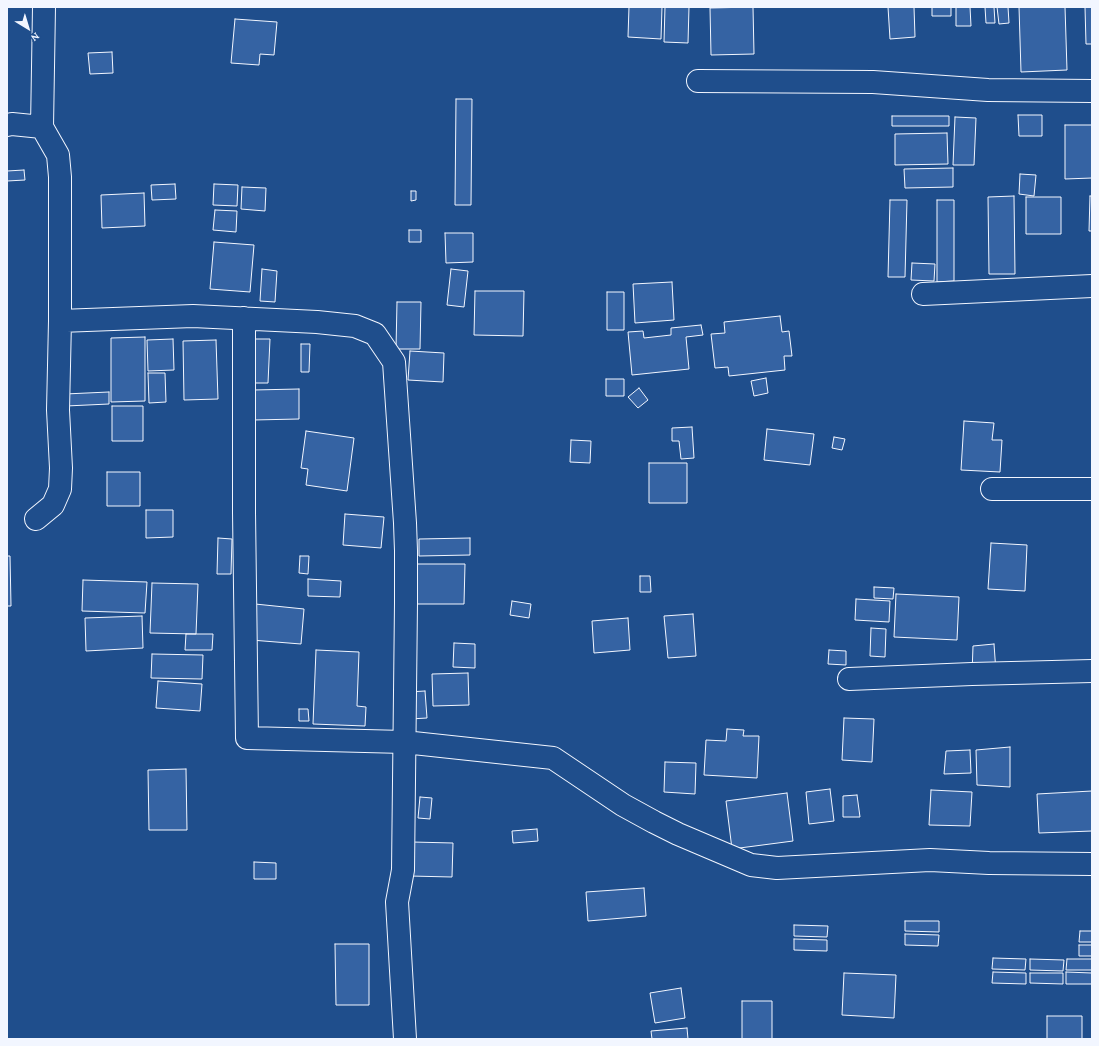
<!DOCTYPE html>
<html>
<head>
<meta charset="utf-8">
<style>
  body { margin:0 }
  #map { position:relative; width:1099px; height:1046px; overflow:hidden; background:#1f4e8c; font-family:"Crimson Pro",serif }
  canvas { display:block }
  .frame { position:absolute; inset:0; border:8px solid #f2f6ff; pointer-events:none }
  .north { position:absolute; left:8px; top:8px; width:40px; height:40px; -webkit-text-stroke:3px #1f4e8c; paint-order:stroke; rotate:142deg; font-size:11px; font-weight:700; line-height:16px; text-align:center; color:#f2f6ff }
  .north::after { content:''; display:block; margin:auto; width:14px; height:18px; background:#f2f6ff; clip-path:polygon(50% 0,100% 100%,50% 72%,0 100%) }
</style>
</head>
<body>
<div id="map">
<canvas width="1099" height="1046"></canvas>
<div class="frame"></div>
<div class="north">N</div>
</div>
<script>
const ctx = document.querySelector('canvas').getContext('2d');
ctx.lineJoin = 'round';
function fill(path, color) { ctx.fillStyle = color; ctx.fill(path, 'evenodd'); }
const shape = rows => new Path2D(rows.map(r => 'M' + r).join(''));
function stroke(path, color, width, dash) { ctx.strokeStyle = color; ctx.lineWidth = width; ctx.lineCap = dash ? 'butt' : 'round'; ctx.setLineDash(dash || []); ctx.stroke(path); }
const building = shape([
  [629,7,662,7,661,39,628,37,629,7],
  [665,7,689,7,688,43,664,42,665,7],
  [753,7,754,54,711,55,710,8,753,7],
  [888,7,914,7,915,37,890,39,888,7],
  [932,7,951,7,951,16,932,16,932,7],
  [956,7,970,7,971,26,956,26,956,7],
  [985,7,994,7,995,23,986,23,985,7],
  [997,7,1008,7,1009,23,999,24,997,7],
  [1019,7,1065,7,1067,70,1021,72,1019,7],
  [1085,7,1092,7,1092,44,1086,44,1085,7],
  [235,19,277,22,274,55,260,54,259,65,231,63,235,19],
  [112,52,113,73,90,74,88,53,112,52],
  [456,99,472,99,471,205,455,205,456,99],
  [1018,115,1042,115,1042,136,1019,136,1018,115],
  [892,116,949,116,949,126,892,126,892,116],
  [955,117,976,118,974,165,953,165,955,117],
  [1065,125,1092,125,1092,178,1065,179,1065,125],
  [947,133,948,164,895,165,895,134,947,133],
  [953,168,953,187,905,188,904,169,953,168],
  [24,170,25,180,7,181,7,171,24,170],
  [1020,174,1036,175,1034,196,1019,194,1020,174],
  [175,184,176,199,152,200,151,185,175,184],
  [214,184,238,185,237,206,213,205,214,184],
  [242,187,266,188,265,211,241,209,242,187],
  [411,191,416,191,416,200,411,201,411,191],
  [144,193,145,226,102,228,101,195,144,193],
  [1014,196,1015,274,989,274,988,197,1014,196],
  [1090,196,1092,196,1092,231,1089,231,1090,196],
  [1026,197,1061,197,1061,234,1026,234,1026,197],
  [890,200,907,200,905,277,888,277,890,200],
  [937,200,954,200,954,281,937,282,937,200],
  [215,210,237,211,236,232,213,230,215,210],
  [409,230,421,230,421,242,409,242,409,230],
  [445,233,473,233,473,262,446,263,445,233],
  [214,242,254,245,250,292,210,289,214,242],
  [912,263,935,264,934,281,911,280,912,263],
  [262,269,277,271,275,302,260,301,262,269],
  [451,269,468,271,464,307,447,305,451,269],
  [672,282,674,320,635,323,633,284,672,282],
  [475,291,524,291,523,336,474,335,475,291],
  [607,292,624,292,624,330,607,330,607,292],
  [397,302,421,302,420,349,396,349,397,302],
  [780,316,782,332,789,331,792,356,784,356,785,370,729,376,728,367,715,368,711,334,725,333,724,322,780,316],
  [701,325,703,335,686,337,689,369,632,375,628,332,643,331,644,338,671,335,671,328,701,325],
  [145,337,145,401,111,402,111,338,145,337],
  [173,339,174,370,148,371,147,340,173,339],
  [253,339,270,339,268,383,251,383,253,339],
  [216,340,218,399,184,400,183,341,216,340],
  [301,344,310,344,309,372,301,372,301,344],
  [410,351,444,353,443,382,408,380,410,351],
  [148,373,165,373,166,402,149,403,148,373],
  [766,378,768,393,754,396,751,381,766,378],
  [606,379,624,379,624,396,606,396,606,379],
  [639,388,648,400,638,408,628,397,639,388],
  [299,389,299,419,253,420,253,390,299,389],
  [109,392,109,404,66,406,65,394,109,392],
  [112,406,143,406,143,441,112,441,112,406],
  [964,421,994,423,992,440,1002,440,1000,472,961,470,964,421],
  [692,427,694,458,681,459,679,441,672,441,672,428,692,427],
  [767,429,814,434,810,465,764,460,767,429],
  [306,431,354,438,347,491,306,485,308,469,301,468,306,431],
  [834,437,845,439,842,450,832,448,834,437],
  [571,440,591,441,590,463,570,462,571,440],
  [649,463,687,463,687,503,649,503,649,463],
  [107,472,140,472,140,506,107,506,107,472],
  [146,510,173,510,173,537,146,538,146,510],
  [345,514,384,517,381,548,343,545,345,514],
  [218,538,232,539,231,574,217,574,218,538],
  [470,538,470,555,419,556,419,539,470,538],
  [991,543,1027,545,1025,591,988,589,991,543],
  [7,556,10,556,11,606,7,606,7,556],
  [300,556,309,556,308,574,299,573,300,556],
  [413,564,465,564,464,604,412,604,413,564],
  [640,576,650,576,651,592,640,592,640,576],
  [308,579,341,581,340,597,308,596,308,579],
  [83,580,147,582,145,613,82,611,83,580],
  [152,583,198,584,196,634,150,633,152,583],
  [874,587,894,588,893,599,874,598,874,587],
  [896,594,959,597,957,640,894,637,896,594],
  [856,599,890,601,889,622,855,620,856,599],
  [512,601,531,604,529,618,510,615,512,601],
  [255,604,304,609,301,644,251,640,255,604],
  [693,614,696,656,668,658,664,616,693,614],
  [142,616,143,648,86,651,85,618,142,616],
  [628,618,630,650,594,653,592,621,628,618],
  [871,628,886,629,885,657,870,656,871,628],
  [186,634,213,634,212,650,185,650,186,634],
  [454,643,475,644,475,668,453,667,454,643],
  [994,644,996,672,972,674,973,646,994,644],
  [316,650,359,652,357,706,366,707,365,726,313,724,316,650],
  [829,650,846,651,846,665,828,664,829,650],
  [152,654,203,655,202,679,151,678,152,654],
  [468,673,469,705,433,706,432,674,468,673],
  [158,681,202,684,200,711,156,708,158,681],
  [425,691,427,718,410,719,408,692,425,691],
  [299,709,308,709,309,721,299,721,299,709],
  [844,718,874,719,872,762,842,760,844,718],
  [727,729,744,730,743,736,759,736,757,778,704,775,706,740,726,741,727,729],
  [1010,747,1010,787,977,785,976,750,1010,747],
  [970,750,971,773,944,774,946,751,970,750],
  [665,762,696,763,695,794,664,792,665,762],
  [186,769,187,830,149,830,148,770,186,769],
  [830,789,834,821,809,824,806,792,830,789],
  [931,790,972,792,970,826,929,825,931,790],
  [1092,791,1092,831,1039,833,1037,794,1092,791],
  [787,793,793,841,732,849,726,801,787,793],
  [857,795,860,817,843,817,843,796,857,795],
  [420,797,432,798,430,819,418,818,420,797],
  [537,829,538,841,513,843,512,831,537,829],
  [412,842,453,843,452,877,410,876,412,842],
  [254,862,276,863,276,879,254,879,254,862],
  [644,888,646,916,588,921,586,892,644,888],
  [905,921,939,921,939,932,905,931,905,921],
  [794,925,828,926,827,937,794,936,794,925],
  [1080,931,1092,931,1092,942,1079,942,1080,931],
  [905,934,939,935,938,946,905,945,905,934],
  [794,939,827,940,827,951,794,950,794,939],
  [335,944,369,944,369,1005,336,1005,335,944],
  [1079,945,1092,945,1092,956,1079,956,1079,945],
  [993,958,1026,959,1025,970,992,969,993,958],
  [1030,959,1064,960,1063,971,1030,970,1030,959],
  [1067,959,1092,959,1092,970,1066,970,1067,959],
  [993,972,1026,973,1026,984,992,983,993,972],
  [1066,972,1092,973,1092,984,1066,984,1066,972],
  [844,973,896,975,894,1018,842,1015,844,973],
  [1030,973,1063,973,1063,984,1030,983,1030,973],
  [681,988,685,1018,655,1023,650,993,681,988],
  [742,1001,772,1001,772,1039,742,1039,742,1001],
  [1047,1016,1082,1016,1082,1039,1047,1039,1047,1016],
  [687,1028,688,1039,652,1039,651,1031,687,1028]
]);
const minor = shape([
  [698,81,873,82,988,90,1092,91],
  [7,125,12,124,42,127],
  [923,294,1092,286],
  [244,318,244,512,247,738,404,742,553,758,623,805,654,822,678,834,751,865,777,868,930,860,989,863,1092,864],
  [60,321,193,316,317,322,355,326,375,334,394,362,405,523,406,551,406,603,403,870,397,902,405,1039],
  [992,489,1092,489],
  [36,519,53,505,60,489,61,468,58,410,60,321,60,177,58,155,42,127,44,7],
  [849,679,972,674,1092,671]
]);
fill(building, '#3563a3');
stroke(building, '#f2f6ff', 1);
stroke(minor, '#f2f6ff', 24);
stroke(minor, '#1f4e8c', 22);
</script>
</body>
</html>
